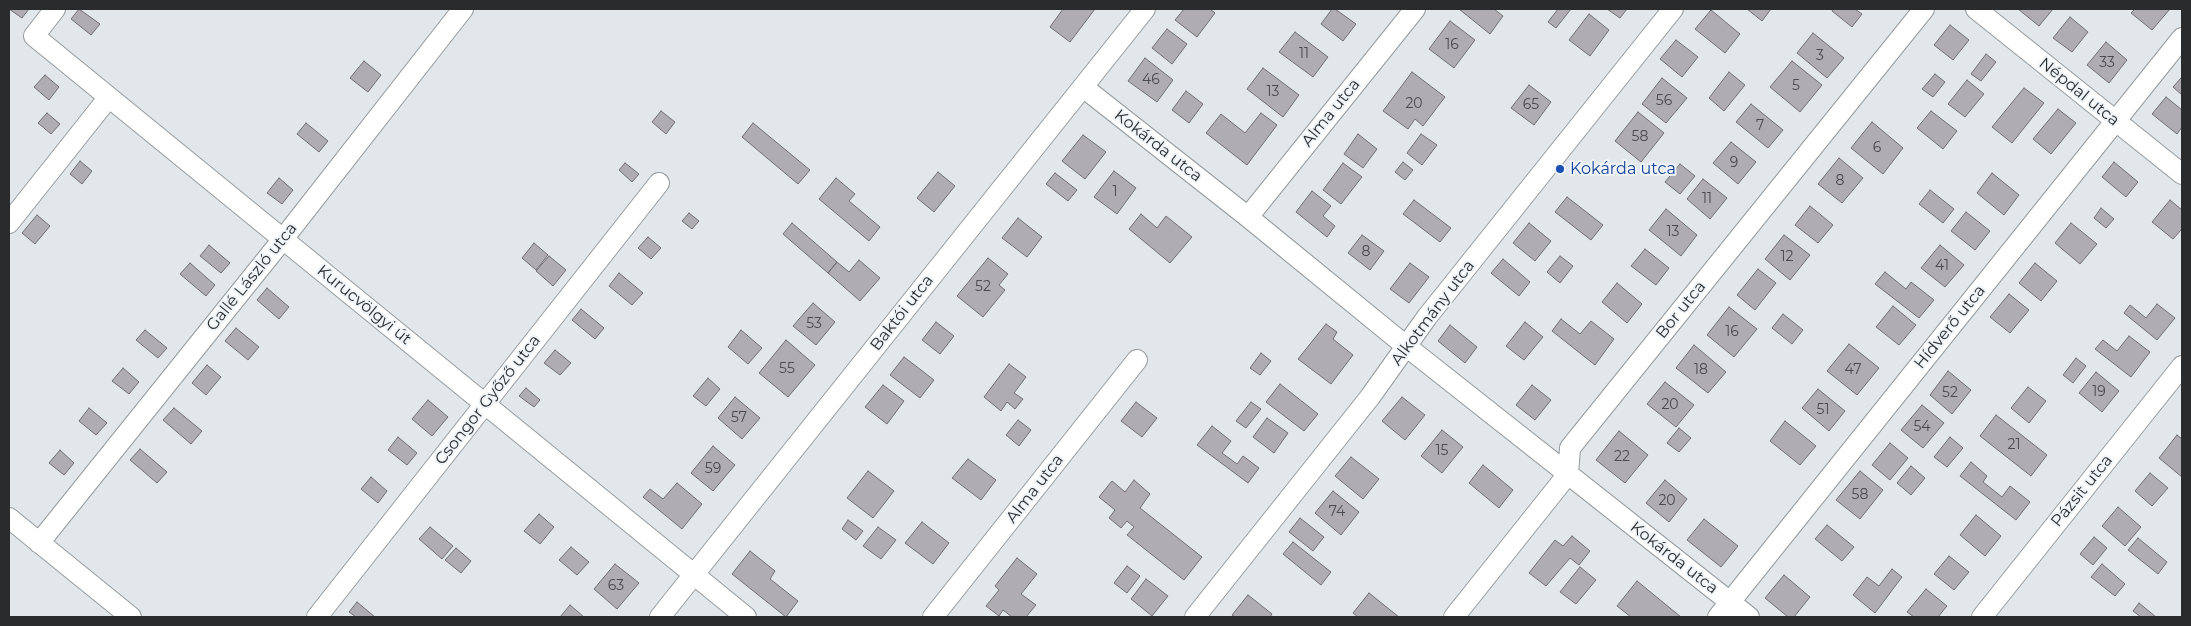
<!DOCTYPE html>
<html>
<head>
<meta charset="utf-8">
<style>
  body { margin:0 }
  #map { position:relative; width:2191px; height:626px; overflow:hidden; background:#e2e7eb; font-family:Montserrat,sans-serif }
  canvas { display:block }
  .frame { position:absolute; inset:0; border:10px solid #292b2c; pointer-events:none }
</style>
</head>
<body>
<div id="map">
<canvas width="2191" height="626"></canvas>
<div class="frame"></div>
</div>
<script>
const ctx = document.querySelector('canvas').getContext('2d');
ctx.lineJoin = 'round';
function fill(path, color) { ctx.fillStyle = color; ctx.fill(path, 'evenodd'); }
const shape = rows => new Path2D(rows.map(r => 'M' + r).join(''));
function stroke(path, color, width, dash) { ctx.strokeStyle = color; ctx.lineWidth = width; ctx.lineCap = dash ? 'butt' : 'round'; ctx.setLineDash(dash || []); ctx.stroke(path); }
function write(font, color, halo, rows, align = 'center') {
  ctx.font = font + ' Montserrat,sans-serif'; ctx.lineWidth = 4; ctx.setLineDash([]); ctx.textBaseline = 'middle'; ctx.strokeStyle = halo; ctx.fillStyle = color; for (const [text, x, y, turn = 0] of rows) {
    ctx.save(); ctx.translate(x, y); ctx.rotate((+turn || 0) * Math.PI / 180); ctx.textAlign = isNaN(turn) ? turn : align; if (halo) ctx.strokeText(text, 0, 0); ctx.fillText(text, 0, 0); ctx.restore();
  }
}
const building = shape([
  [9,9,29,9,22,18,9,9],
  [79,9,100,24,91,35,71,19,79,9],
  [1063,9,1095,9,1070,42,1050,27,1063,9],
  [1184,9,1210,9,1215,13,1197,37,1175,20,1184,9],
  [1332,9,1335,9,1356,24,1343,41,1321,24,1332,9],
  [1459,9,1494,9,1503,16,1490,34,1459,9],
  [1558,9,1571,9,1556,28,1548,22,1558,9],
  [1607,9,1627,9,1620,18,1607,9],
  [1747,9,1771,9,1762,21,1747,9],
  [1833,9,1855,9,1862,14,1852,27,1832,11,1833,9],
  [2018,9,2053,9,2039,26,2018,9],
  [2135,9,2170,9,2152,30,2131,13,2135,9],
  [1711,10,1740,34,1725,53,1695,29,1711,10],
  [1589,14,1609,30,1590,56,1569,40,1589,14],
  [2070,17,2088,32,2072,52,2053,38,2070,17],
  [1450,21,1475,40,1454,68,1429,49,1450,21],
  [1950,25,1969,40,1953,60,1934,45,1950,25],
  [1167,29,1187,44,1172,64,1152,48,1167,29],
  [1295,32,1328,57,1313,77,1279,52,1295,32],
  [1813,33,1844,58,1827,78,1797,53,1813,33],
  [1676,40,1698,57,1682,77,1660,59,1676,40],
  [2106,42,2127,60,2109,83,2087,65,2106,42],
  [1986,54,1996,62,1981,81,1971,74,1986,54],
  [1145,58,1173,80,1157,102,1128,81,1145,58],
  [364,61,381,75,368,92,350,78,364,61],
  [1792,61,1822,85,1800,112,1770,87,1792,61],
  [1263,68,1299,95,1283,117,1247,89,1263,68],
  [1412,72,1445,97,1423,126,1415,119,1408,129,1383,111,1412,72],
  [1729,72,1745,85,1724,111,1709,98,1729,72],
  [1935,74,1945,82,1933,97,1922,89,1935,74],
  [45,75,59,87,49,100,34,87,45,75],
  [2182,77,2182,95,2173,87,2182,77],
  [1662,78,1687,98,1666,123,1642,104,1662,78],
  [1967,80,1984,94,1965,117,1948,104,1967,80],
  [1529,85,1551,102,1534,125,1511,108,1529,85],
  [2024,88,2044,103,2012,143,1992,127,2024,88],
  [1186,91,1203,104,1189,123,1172,110,1186,91],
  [2166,97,2182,110,2182,127,2177,134,2152,114,2166,97],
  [1751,104,1783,130,1768,148,1736,122,1751,104],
  [2058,109,2076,123,2051,154,2033,139,2058,109],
  [661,111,675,122,666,134,652,122,661,111],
  [1931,111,1957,131,1943,149,1917,128,1931,111],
  [1638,112,1664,133,1641,162,1615,141,1638,112],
  [47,113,60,124,51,134,38,123,47,113],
  [1261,113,1277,125,1247,165,1206,133,1221,114,1245,133,1261,113],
  [1872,122,1903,148,1883,174,1851,148,1872,122],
  [306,123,328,141,319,152,297,134,306,123],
  [753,123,810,170,798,184,742,137,753,123],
  [1358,134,1377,149,1363,168,1344,154,1358,134],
  [1421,134,1437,145,1422,165,1407,153,1421,134],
  [1083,135,1106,152,1085,179,1062,161,1083,135],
  [1731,142,1756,162,1738,184,1713,163,1731,142],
  [1839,158,1863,178,1842,203,1818,184,1839,158],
  [80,161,92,171,82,184,70,174,80,161],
  [1403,162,1413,170,1405,180,1395,172,1403,162],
  [2114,162,2138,182,2126,197,2102,177,2114,162],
  [625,163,639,174,632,182,619,170,625,163],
  [1343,163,1362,177,1341,204,1323,190,1343,163],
  [1680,164,1695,176,1680,194,1665,182,1680,164],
  [1114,171,1136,188,1117,214,1094,197,1114,171],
  [938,172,955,186,934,212,917,198,938,172],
  [1055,173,1077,190,1068,201,1046,184,1055,173],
  [1992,173,2019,195,2004,215,1977,193,1992,173],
  [279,178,293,190,282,204,267,193,279,178],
  [836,178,855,194,849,201,880,227,869,241,819,199,836,178],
  [1703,179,1727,198,1710,219,1687,199,1703,179],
  [1930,190,1954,209,1943,223,1919,204,1930,190],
  [1312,191,1331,206,1323,216,1335,226,1327,237,1296,212,1312,191],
  [1567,197,1603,225,1591,240,1555,212,1567,197],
  [1414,200,1451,228,1440,242,1403,214,1414,200],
  [2170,200,2182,210,2182,229,2173,239,2152,222,2170,200],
  [1810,206,1833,225,1818,243,1795,225,1810,206],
  [2101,208,2114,219,2106,228,2094,218,2101,208],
  [1666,209,1697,235,1681,256,1649,230,1666,209],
  [1966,212,1990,231,1975,250,1951,231,1966,212],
  [689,213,699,221,692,229,682,221,689,213],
  [1141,214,1157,228,1166,216,1192,237,1170,263,1129,229,1141,214],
  [37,215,50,226,35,244,22,233,37,215],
  [1018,218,1042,237,1027,257,1002,238,1018,218],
  [792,223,837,262,828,273,783,234,792,223],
  [1529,223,1551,241,1535,261,1513,243,1529,223],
  [2071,223,2097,244,2080,264,2055,243,2071,223],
  [1362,235,1384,251,1370,270,1348,253,1362,235],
  [1784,235,1810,255,1790,280,1765,259,1784,235],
  [648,237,661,248,651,259,638,248,648,237],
  [534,243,548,255,536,270,522,258,534,243],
  [209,245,230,263,221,273,200,256,209,245],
  [1940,245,1964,265,1945,287,1921,268,1940,245],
  [1645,249,1669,268,1656,285,1631,266,1645,249],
  [549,256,566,270,553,286,536,271,549,256],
  [1560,256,1573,266,1560,283,1547,272,1560,256],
  [988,258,1008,274,999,285,1005,290,983,317,957,296,988,258],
  [1503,259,1530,282,1519,296,1491,273,1503,259],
  [859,260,880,278,860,301,828,273,837,262,849,272,859,260],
  [190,263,215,285,206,296,180,274,190,263],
  [1410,263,1429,277,1409,303,1390,289,1410,263],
  [2035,263,2057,281,2041,301,2019,283,2035,263],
  [1758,269,1776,283,1755,310,1737,295,1758,269],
  [1885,272,1906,289,1911,282,1934,300,1919,318,1875,284,1885,272],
  [619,273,643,293,632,305,609,286,619,273],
  [1617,283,1642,304,1627,323,1602,302,1617,283],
  [267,288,289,307,279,319,257,300,267,288],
  [2009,294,2029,310,2010,333,1990,317,2009,294],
  [813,303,835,322,816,345,793,326,813,303],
  [2157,304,2175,318,2157,340,2124,313,2130,305,2146,318,2157,304],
  [1893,306,1916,325,1899,345,1876,327,1893,306],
  [1729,307,1757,329,1734,357,1707,335,1729,307],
  [581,309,604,328,595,339,572,320,581,309],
  [1783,314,1803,330,1792,344,1772,328,1783,314],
  [1561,319,1580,334,1591,321,1614,339,1595,365,1552,331,1561,319],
  [936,322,954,336,940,354,922,340,936,322],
  [1525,322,1543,337,1524,360,1506,346,1525,322],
  [1326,324,1337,332,1333,339,1353,355,1331,384,1298,359,1326,324],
  [1450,325,1477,347,1465,363,1438,341,1450,325],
  [236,328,259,347,248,360,225,341,236,328],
  [145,330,167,348,158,358,136,340,145,330],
  [741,330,762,348,748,364,728,347,741,330],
  [2129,336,2150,352,2131,377,2095,349,2103,340,2117,351,2129,336],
  [786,340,815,365,788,397,759,373,786,340],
  [1849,344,1879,368,1857,395,1827,371,1849,344],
  [1694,345,1726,372,1708,393,1676,368,1694,345],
  [555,350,571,363,560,375,544,363,555,350],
  [1261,353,1271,361,1260,375,1250,368,1261,353],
  [904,357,934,380,920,398,890,375,904,357],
  [2076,358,2086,366,2073,383,2063,375,2076,358],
  [1009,364,1026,377,1014,393,1023,399,1015,409,1007,402,1001,411,984,397,1009,364],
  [207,365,221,377,206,395,192,383,207,365],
  [123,368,139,382,129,394,112,381,123,368],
  [1948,371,1971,390,1952,414,1930,395,1948,371],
  [2096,372,2119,391,2102,412,2079,393,2096,372],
  [708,378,720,389,706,406,693,396,708,378],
  [1665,382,1694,405,1676,427,1647,404,1665,382],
  [1280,384,1318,414,1304,431,1266,402,1280,384],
  [883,385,904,401,887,424,865,407,883,385],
  [1532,385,1551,400,1535,420,1516,405,1532,385],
  [2028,387,2046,401,2029,423,2011,408,2028,387],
  [526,388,540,400,534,407,519,396,526,388],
  [1818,389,1845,411,1829,431,1802,408,1818,389],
  [735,397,760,418,742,439,718,418,735,397],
  [1402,397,1425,415,1405,440,1382,421,1402,397],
  [428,400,448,417,432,436,412,419,428,400],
  [1136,402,1157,418,1142,437,1121,421,1136,402],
  [1251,402,1261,409,1246,428,1236,421,1251,402],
  [1922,405,1944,423,1923,448,1901,430,1922,405],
  [89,408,107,423,96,435,79,421,89,408],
  [174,408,202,431,191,444,163,420,174,408],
  [1996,415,2047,455,2031,476,1980,436,1996,415],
  [1267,418,1288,433,1274,453,1253,437,1267,418],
  [1018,420,1031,430,1019,446,1006,435,1018,420],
  [1785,421,1816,446,1800,465,1770,441,1785,421],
  [1212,426,1231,441,1222,453,1237,464,1243,456,1259,468,1248,483,1197,445,1212,426],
  [1679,428,1691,438,1679,452,1667,443,1679,428],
  [1442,430,1463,447,1442,473,1421,456,1442,430],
  [1619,431,1648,455,1625,483,1596,460,1619,431],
  [2177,435,2182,439,2182,477,2159,458,2177,435],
  [398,437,417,453,407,465,388,450,398,437],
  [1950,437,1963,448,1947,467,1934,457,1950,437],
  [1890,443,1908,458,1890,480,1872,465,1890,443],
  [713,446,735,465,713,491,691,473,713,446],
  [140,449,167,472,157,483,130,460,140,449],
  [60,450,74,463,64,475,49,463,60,450],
  [1351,457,1379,479,1363,499,1335,476,1351,457],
  [968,459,996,480,981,500,952,478,968,459],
  [1971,462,1987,476,1983,482,2002,497,2010,486,2030,502,2016,520,1960,476,1971,462],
  [1483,465,1513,490,1499,508,1469,483,1483,465],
  [1911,466,1925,478,1911,495,1897,483,1911,466],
  [868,471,894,491,873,518,847,498,868,471],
  [1860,471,1883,490,1860,519,1836,500,1860,471],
  [2150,473,2168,488,2152,506,2135,491,2150,473],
  [371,477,387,491,378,503,361,489,371,477],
  [1134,480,1150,494,1140,508,1202,557,1184,580,1127,535,1134,527,1127,521,1121,528,1109,518,1115,510,1099,497,1112,481,1125,492,1134,480],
  [1665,480,1687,499,1669,522,1646,503,1665,480],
  [677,483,702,504,682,529,643,497,650,489,663,499,677,483],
  [1333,491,1359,512,1341,535,1315,513,1333,491],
  [2118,507,2141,527,2125,546,2102,526,2118,507],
  [539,514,554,527,540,544,524,531,539,514],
  [1976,515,2001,536,1985,556,1960,535,1976,515],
  [1300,518,1324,537,1313,551,1289,532,1300,518],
  [1704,519,1738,546,1721,567,1687,540,1704,519],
  [848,520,863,531,856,540,842,529,848,520],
  [922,522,949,543,933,564,905,543,922,522],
  [1827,525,1854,547,1842,561,1815,539,1827,525],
  [430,527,453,546,442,559,419,539,430,527],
  [878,527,896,540,881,559,863,546,878,527],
  [1572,536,1590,551,1579,565,1570,558,1546,586,1529,573,1555,540,1563,546,1572,536],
  [2094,537,2107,548,2093,565,2080,554,2094,537],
  [2138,538,2167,562,2158,574,2128,550,2138,538],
  [1293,542,1331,572,1321,585,1283,554,1293,542],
  [571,547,589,562,577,575,559,560,571,547],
  [456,548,471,561,461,573,445,560,456,548],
  [750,551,775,571,770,579,798,601,786,617,732,574,750,551],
  [1949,556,1969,572,1954,590,1934,574,1949,556],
  [1017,558,1037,574,1021,594,1036,605,1026,617,1012,617,1003,610,999,616,986,606,999,590,995,586,1017,558],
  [615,564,639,583,617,609,594,589,615,564],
  [2102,564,2125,584,2115,596,2091,577,2102,564],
  [1127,566,1140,576,1127,593,1114,583,1127,566],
  [1580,567,1596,580,1576,604,1560,592,1580,567],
  [1892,569,1902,577,1875,613,1853,595,1867,577,1879,586,1892,569],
  [1784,575,1810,597,1794,617,1788,617,1765,598,1784,575],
  [1146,579,1168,596,1152,616,1131,599,1146,579],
  [1637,581,1681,617,1631,617,1617,606,1637,581],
  [1926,589,1947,606,1938,617,1914,617,1907,612,1926,589],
  [1369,593,1399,617,1358,617,1353,613,1369,593],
  [1248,595,1272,614,1270,617,1235,617,1232,615,1248,595],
  [357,602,375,617,356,617,349,612,357,602],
  [2139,603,2156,617,2141,617,2133,611,2139,603],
  [570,605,584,617,560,617,570,605]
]);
const minor = shape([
  [55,9,34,36,746,617],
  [1976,9,2182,174],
  [1083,87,1248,217,1406,346,1749,617],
  [1248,217,1415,9],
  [9,223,109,97],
  [9,518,131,617],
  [39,543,283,239,463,9],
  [317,617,659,183],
  [660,617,1145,9],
  [933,617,1137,360],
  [1195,617,1370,397,1427,317,1673,9],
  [1454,617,1568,474,1570,448,1924,9],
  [1718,617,2182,38],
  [1982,617,2182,366]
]);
const markers = [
  [1560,169,5,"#1a4fb4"]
];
const numberNames = [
  ["16",1452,45],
  ["11",1304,54],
  ["3",1820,56],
  ["33",2107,63],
  ["46",1151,80],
  ["5",1796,86],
  ["13",1273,92],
  ["56",1664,101],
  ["20",1414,104],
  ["65",1531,105],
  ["7",1760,126],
  ["58",1640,137],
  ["6",1877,148],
  ["9",1734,163],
  ["8",1840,181],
  ["1",1115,192],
  ["11",1707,199],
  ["13",1673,232],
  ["8",1366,252],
  ["12",1787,257],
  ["41",1942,266],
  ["52",983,287],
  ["53",814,324],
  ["16",1732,332],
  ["55",787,369],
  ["18",1701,370],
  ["47",1853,370],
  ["19",2099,392],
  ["52",1950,393],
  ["20",1670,405],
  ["51",1823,410],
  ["57",739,418],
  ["54",1922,427],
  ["21",2014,445],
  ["15",1442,451],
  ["22",1622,457],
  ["59",713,469],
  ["58",1860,495],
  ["20",1667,501],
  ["74",1337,512],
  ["63",616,586]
];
const streetNames = [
  ["Népdal utca",2079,92,39],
  ["Alma utca",1331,113,-51],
  ["Kokárda utca",1158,146,38],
  ["Gallé László utca",252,277,-51],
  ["Kurucvölgyi út",364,305,39],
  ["Bor utca",1681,310,-51],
  ["Baktói utca",902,313,-52],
  ["Alkotmány utca",1433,313,-53],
  ["Hídverő utca",1950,327,-51],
  ["Csongor Győző utca",488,400,-52],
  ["Alma utca",1035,489,-52],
  ["Pázsit utca",2082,491,-51],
  ["Kokárda utca",1674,558,38]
];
const transitNames = [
  ["Kokárda utca",1570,169]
];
fill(building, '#afacb2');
stroke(building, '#706e73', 1);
stroke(minor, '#969b9f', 22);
stroke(minor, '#fff', 20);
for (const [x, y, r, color] of markers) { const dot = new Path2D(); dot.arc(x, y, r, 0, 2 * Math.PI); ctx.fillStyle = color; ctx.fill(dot); stroke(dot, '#eff4f9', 2); }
write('14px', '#4a4b4e', null, numberNames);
write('16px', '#292b2c', '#eff4f9', streetNames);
write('16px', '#164399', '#eff4f9', transitNames, 'left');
</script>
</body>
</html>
